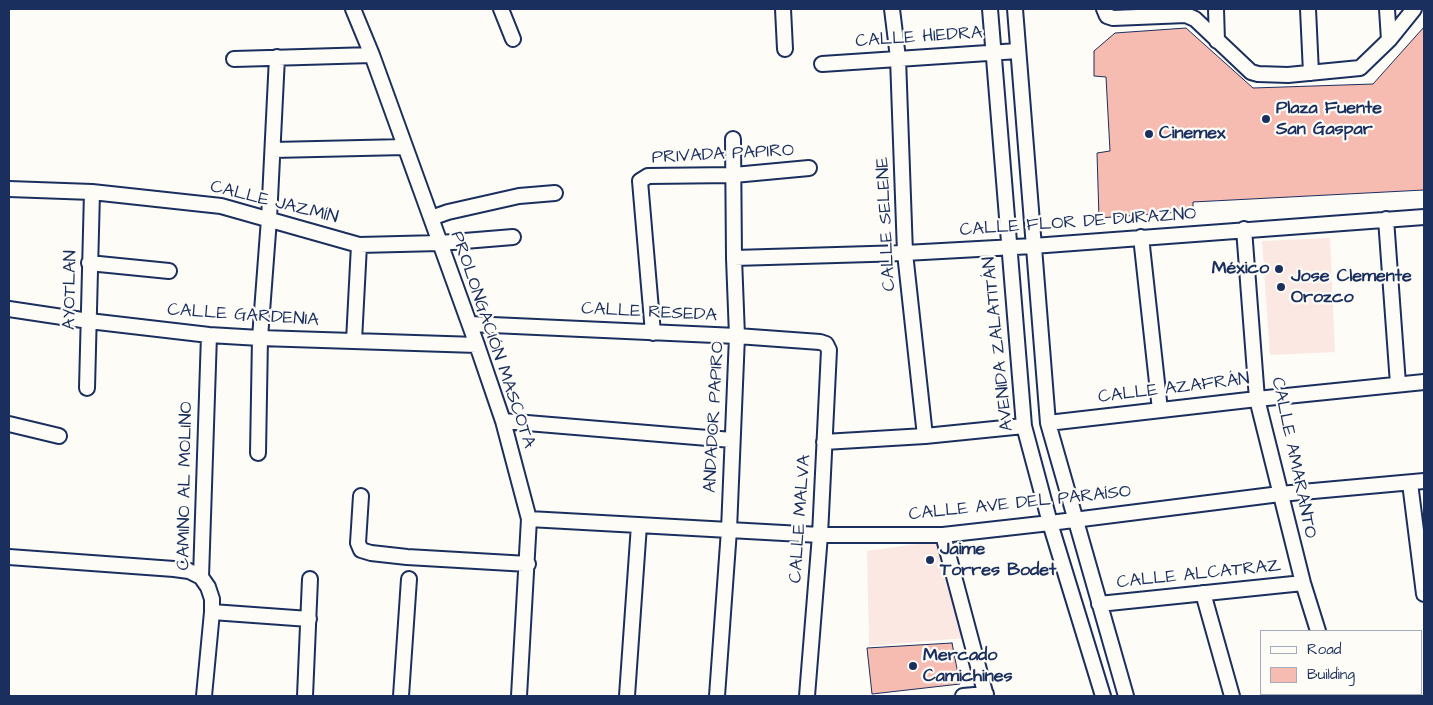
<!DOCTYPE html>
<html>
<head>
<meta charset="utf-8">
<style>
  body { margin:0 }
  #map { position:relative; width:1433px; height:705px; overflow:hidden; background:#fdfcf7; font-family:"Architects Daughter",sans-serif }
  canvas { display:block }
  .frame { position:absolute; inset:0; border:10px solid #1b2f5e; pointer-events:none }
  .legend { position:absolute; left:1260px; top:630px; width:162px; height:65px; box-sizing:border-box; background:#fdfcf7; border:1px solid #a3aaba; margin:0; padding:6px 9px; list-style:none; font-size:15px; color:#1b2f5e }
  .legend li { display:flex; align-items:center; gap:10px; height:25px }
  .legend b { width:25px; border:1px solid #a3aaba }
</style>
</head>
<body>
<div id="map">
<canvas width="1433" height="705"></canvas>
<div class="frame"></div>
<ul class="legend">
<li><b style="height:6px;background:#fdfcf7"></b>Road</li>
<li><b style="height:14px;background:#f6bbb1"></b>Building</li>
</ul>
</div>
<script>
const ctx = document.querySelector('canvas').getContext('2d');
ctx.lineJoin = 'round';
function fill(path, color) { ctx.fillStyle = color; ctx.fill(path, 'evenodd'); }
const shape = rows => new Path2D(rows.map(r => 'M' + r).join(''));
function stroke(path, color, width, dash) { ctx.strokeStyle = color; ctx.lineWidth = width; ctx.lineCap = dash ? 'butt' : 'round'; ctx.setLineDash(dash || []); ctx.stroke(path); }
function write(font, color, halo, rows, align = 'center') {
  ctx.font = font + ' "Architects Daughter",sans-serif'; ctx.lineWidth = 4.5; ctx.setLineDash([]); ctx.textBaseline = 'middle'; ctx.strokeStyle = halo; ctx.fillStyle = color; for (const [text, x, y, turn = 0] of rows) {
    ctx.save(); ctx.translate(x, y); ctx.rotate((+turn || 0) * Math.PI / 180); ctx.textAlign = isNaN(turn) ? turn : align; if (halo) ctx.strokeText(text, 0, 0); ctx.fillText(text, 0, 0); ctx.restore();
  }
}
const built = shape([
  [1330,238,1335,352,1270,355,1262,241],
  [938,541,965,638,869,646,867,551]
]);
const building = shape([
  [1424,27,1424,190,1193,202,1193,211,1099,218,1097,153,1110,151,1106,77,1094,76,1094,51,1115,33,1186,28,1253,88,1373,84,1424,27],
  [952,643,960,684,872,694,867,648,952,643]
]);
const minor = shape([
  [353,9,372,55,477,345,503,421,529,519,519,696],
  [501,9,513,39],
  [783,9,785,49],
  [892,9,898,58,905,253,925,436],
  [990,9,1024,426,1050,523,1103,696],
  [1015,9,1048,423,1126,696],
  [1104,9,1107,16,1113,18,1186,15,1195,19,1251,72,1258,74,1288,75,1360,68,1389,40,1414,9],
  [1216,9,1217,41],
  [1308,9,1311,73],
  [1387,9,1389,40],
  [234,59,372,55],
  [822,64,1018,51],
  [273,150,405,147],
  [9,189,92,192,221,206,359,245,440,243,513,237],
  [431,218,448,212,519,196,555,193],
  [1386,219,1398,384],
  [1244,229,1257,399,1303,583,1318,631],
  [1141,237,1160,410],
  [734,258,905,253,1033,246,1424,217],
  [89,263,169,271],
  [9,309,89,321,209,335,260,338,477,345],
  [470,324,737,336,820,342,826,344,829,350,820,535,807,696],
  [653,333,640,181,648,176,734,175,809,168],
  [354,341,359,245],
  [87,388,92,192],
  [503,421,732,440],
  [1048,423,1257,399,1424,382],
  [9,424,59,436],
  [824,442,925,436,1024,426],
  [258,453,260,338,269,219,277,57],
  [1410,483,1424,594],
  [361,496,358,543,361,550,371,553,407,557,528,564],
  [529,519,820,535,943,535,1050,523,1280,494,1424,481],
  [943,535,986,696],
  [9,557,174,569,189,571,201,577],
  [1203,593,1232,696],
  [1099,604,1303,583],
  [212,612,309,619],
  [1337,694,1338,696],
  [204,696,212,612,212,599,208,587,201,577,209,335],
  [305,696,310,579],
  [401,696,409,579],
  [627,696,639,525],
  [717,696,729,530,737,336,734,258,733,139],
  [963,696,986,694]
]);
const markers = [
  [1266,119,5,"#1b2f5e"],
  [1149,134,5,"#1b2f5e"],
  [1279,269,5,"#1b2f5e"],
  [1281,287,5,"#1b2f5e"],
  [930,560,5,"#1b2f5e"],
  [913,666,5,"#1b2f5e"]
];
const streetNames = [
  ["CALLE HIEDRA",919,38,-4],
  ["PRIVADA PAPIRO",723,155,-3],
  ["CALLE JAZMÍN",274,203,14],
  ["CALLE FLOR DE DURAZNO",1078,223,-4],
  ["CALLE SELENE",887,224,-93],
  ["AYOTLAN",71,290,-89],
  ["CALLE RESEDA",649,313,3],
  ["CALLE GARDENIA",243,316,4],
  ["PROLONGACIÓN MASCOTA",492,340,71],
  ["AVENIDA ZALATITÁN",999,344,-96],
  ["CALLE AZAFRÁN",1174,389,-7],
  ["ANDADOR PAPIRO",715,417,-87],
  ["CALLE AMARANTO",1293,458,78],
  ["CAMINO AL MOLINO",186,486,-89],
  ["CALLE AVE DEL PARAÍSO",1020,504,-6],
  ["CALLE MALVA",801,519,-86],
  ["CALLE ALCATRAZ",1199,575,-6]
];
const poiNames = [
  ["Plaza Fuente",1276,109],
  ["San Gaspar",1276,130],
  ["Cinemex",1159,134],
  ["México",1269,269,"right"],
  ["Jose Clemente",1291,277],
  ["Orozco",1291,298],
  ["Jaime",940,550],
  ["Torres Bodet",940,571],
  ["Mercado",923,656],
  ["Camichines",923,677]
];
fill(built, '#fbe8e2');
fill(building, '#f6bbb1');
stroke(building, '#1b2f5e', 1);
stroke(minor, '#1b2f5e', 18);
stroke(minor, '#fdfcf7', 14);
for (const [x, y, r, color] of markers) { const dot = new Path2D(); dot.arc(x, y, r, 0, 2 * Math.PI); ctx.fillStyle = color; ctx.fill(dot); stroke(dot, '#fdfcf7', 2); }
write('18px', '#1b2f5e', '#fdfcf7', streetNames);
write('bold 18px', '#1b2f5e', '#fdfcf7', poiNames, 'left');
</script>
</body>
</html>
